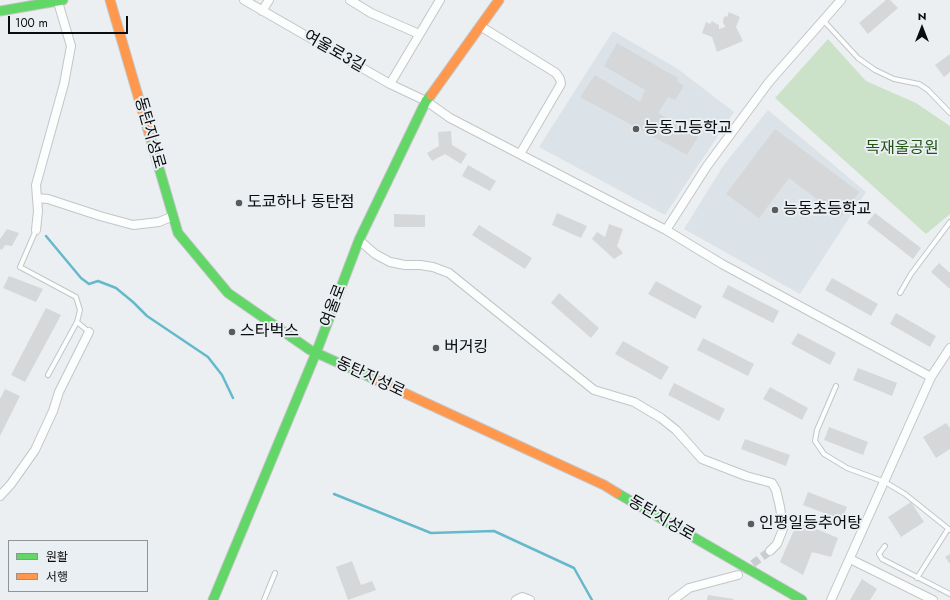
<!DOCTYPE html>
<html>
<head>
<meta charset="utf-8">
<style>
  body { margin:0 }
  #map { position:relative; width:950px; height:600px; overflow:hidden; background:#eceff1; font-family:Jost,"Noto Sans KR",sans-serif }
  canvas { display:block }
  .legend { position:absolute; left:8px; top:540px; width:140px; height:52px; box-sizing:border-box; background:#eaeff3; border:1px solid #909497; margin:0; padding:5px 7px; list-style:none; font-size:12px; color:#0a0c0d }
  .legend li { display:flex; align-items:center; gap:8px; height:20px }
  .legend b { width:20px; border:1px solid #909497 }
  .north { position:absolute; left:902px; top:8px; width:40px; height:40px; -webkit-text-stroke:3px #eaeff3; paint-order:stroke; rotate:0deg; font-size:11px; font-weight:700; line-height:16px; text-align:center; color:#0a0c0d }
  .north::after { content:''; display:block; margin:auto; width:14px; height:18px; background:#0a0c0d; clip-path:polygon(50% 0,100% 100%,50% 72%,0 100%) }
  .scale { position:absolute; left:8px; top:16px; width:120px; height:18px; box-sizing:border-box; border:2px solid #0a0c0d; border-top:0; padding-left:5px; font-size:12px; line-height:14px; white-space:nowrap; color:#0a0c0d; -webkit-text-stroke:3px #eaeff3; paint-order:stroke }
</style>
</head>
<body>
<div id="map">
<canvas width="950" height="600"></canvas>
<ul class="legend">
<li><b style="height:5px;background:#63d668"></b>원활</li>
<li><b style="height:5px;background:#ff974d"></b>서행</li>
</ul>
<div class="north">N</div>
<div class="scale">100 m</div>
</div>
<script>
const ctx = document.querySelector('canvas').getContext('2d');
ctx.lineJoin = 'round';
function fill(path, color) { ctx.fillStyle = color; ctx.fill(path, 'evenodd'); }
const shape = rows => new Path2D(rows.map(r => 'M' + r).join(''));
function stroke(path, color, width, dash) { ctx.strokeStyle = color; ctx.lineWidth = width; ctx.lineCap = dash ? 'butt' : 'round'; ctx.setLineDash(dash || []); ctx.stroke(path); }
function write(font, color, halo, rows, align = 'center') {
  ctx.font = font + ' Jost,"Noto Sans KR",sans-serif'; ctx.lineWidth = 4; ctx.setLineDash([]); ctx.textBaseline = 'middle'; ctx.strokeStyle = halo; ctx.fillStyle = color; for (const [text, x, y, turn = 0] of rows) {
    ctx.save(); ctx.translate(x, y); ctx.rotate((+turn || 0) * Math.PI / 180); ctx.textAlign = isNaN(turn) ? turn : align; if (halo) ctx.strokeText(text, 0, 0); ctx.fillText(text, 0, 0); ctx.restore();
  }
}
const built = shape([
  [613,31,678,69,734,112,665,215,539,147],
  [768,110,866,192,800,294,684,229,723,166]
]);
const green = shape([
  [828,39,866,81,916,103,950,126,950,214,926,234,775,98]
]);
const stream = shape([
  [46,236,81,278,89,284,98,281,116,288,133,302,147,316,208,357,222,375,233,398],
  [334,494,431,533,494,531,574,568,592,600]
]);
const building = shape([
  [886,0,890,0,898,8,868,34,859,23],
  [729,12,740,17,736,27,743,41,717,52,712,37,702,33,706,22,710,24,712,21,715,23,719,25,719,29,725,27,724,24,723,23,723,20,725,16,727,17],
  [617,43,678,78,677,81,684,86,675,100,668,97,658,113,698,137,687,155,580,97,595,75,640,102,645,90,604,66],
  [950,54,950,72,944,77,935,65],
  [775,129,859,192,841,217,789,178,759,218,726,194],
  [451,131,452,145,467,154,461,164,445,154,432,161,427,153,439,146,438,132],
  [468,165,496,181,490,191,462,176],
  [557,213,587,226,581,238,552,225],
  [875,213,921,248,913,259,867,223],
  [394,214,425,215,425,227,394,227],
  [609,224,623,229,617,246,623,253,614,259,592,239,597,232,605,237],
  [479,225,532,258,525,269,472,235],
  [7,229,19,233,12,246,5,245,2,250,0,249,0,239],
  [939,263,950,273,950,289,931,272],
  [9,276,43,289,36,302,3,288],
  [832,278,878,304,871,316,825,290],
  [656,281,702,306,695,319,648,294],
  [728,285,779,311,773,323,722,297],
  [559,293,599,328,591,338,551,303],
  [46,308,61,315,25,382,11,375],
  [896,313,936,336,930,347,890,324],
  [798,333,836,353,830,365,791,344],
  [703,338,754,364,748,376,697,350],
  [623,341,669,367,661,380,615,354],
  [858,368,897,383,892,396,853,380],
  [674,383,725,409,719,421,668,395],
  [770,387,808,408,802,420,763,399],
  [5,389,20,396,0,436,0,399],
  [946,423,950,428,950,449,936,458,923,437],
  [829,427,868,442,863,455,824,440],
  [745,439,790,455,786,466,741,449],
  [808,492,847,507,842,520,803,505],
  [911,502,924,522,901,537,888,517],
  [798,521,838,538,831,557,812,552,803,575,780,562],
  [950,554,950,564,945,557],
  [352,561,361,585,372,581,376,590,348,600,336,567],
  [862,579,877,589,870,600,850,600],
  [708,595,734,599,734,600,707,600]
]);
const streetTunnel = shape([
  [743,571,770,551]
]);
const lane = shape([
  [823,20,858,58,875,70,894,79,919,84,928,90,950,113],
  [36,230,20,267,76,297,80,310,77,322,48,375],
  [900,293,911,274,950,222],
  [77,322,89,332],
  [836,386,817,430,815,441,824,454,847,468,885,482,905,494,950,530],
  [885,546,879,554,882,559,950,594],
  [917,578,948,529],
  [264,600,275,573]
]);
const street = shape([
  [244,0,390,84,426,101,450,118,666,230,722,264,931,377],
  [350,0,371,13,419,34],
  [262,11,269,0],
  [480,26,556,73,560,79,561,84,520,154],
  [390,84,440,0],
  [37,198,48,199,100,216,133,225,159,222,173,216],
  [36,230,38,211,36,185,64,84,71,46,58,2],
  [666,230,707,166,769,82,841,0],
  [359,240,375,254,390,262,405,265,420,265,433,267,449,273,594,390,634,402,661,418,676,430,702,459,746,476,772,483,776,490,780,507,783,529,777,544,770,551],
  [0,496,11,484,35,450,53,411,59,392,89,332],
  [850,559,933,600],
  [516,600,522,597,530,600],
  [673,600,689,588,738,575],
  [831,600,931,377,950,348]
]);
const fast = shape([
  [0,11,63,0],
  [150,137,178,233,228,293,310,350,374,379],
  [617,493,802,600],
  [213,600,316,353,359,240,426,101,431,95]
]);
const slow = shape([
  [110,0,150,137],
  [431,95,499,0],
  [374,379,604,485,617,493]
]);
const markers = [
  [636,129,4,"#595b5d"],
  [239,203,4,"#595b5d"],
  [775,210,4,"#595b5d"],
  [232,332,4,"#595b5d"],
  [436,348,4,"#595b5d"],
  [751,524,4,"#595b5d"]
];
const streetNames = [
  ["여울로3길",334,52,30],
  ["동탄지성로",149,133,74],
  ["여울로",334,306,-69],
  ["동탄지성로",370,378,25],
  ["동탄지성로",661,519,30]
];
const poiNames = [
  ["능동고등학교",644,129],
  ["도쿄하나 동탄점",247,203],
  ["능동초등학교",783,210],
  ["스타벅스",240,332],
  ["버거킹",444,348],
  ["인평일등추어탕",759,524]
];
const parkNames = [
  ["독재울공원",902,149]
];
fill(built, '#dbe3e9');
fill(green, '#cbe2c8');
stroke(stream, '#66b8cb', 2.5);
fill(building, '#d5d7d9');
stroke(streetTunnel, '#cacdcf', 8, [8, 4]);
stroke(lane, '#c3c5c7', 6);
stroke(street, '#c3c5c7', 10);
stroke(fast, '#c3c5c7', 11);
stroke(slow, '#c3c5c7', 11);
stroke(lane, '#fcfdfd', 4);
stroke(street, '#fcfdfd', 8);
stroke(fast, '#63d668', 9);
stroke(slow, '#ff974d', 9);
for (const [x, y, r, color] of markers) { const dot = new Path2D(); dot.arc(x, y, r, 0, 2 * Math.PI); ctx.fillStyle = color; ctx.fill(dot); stroke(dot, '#eaeff3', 1.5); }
write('16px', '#0a0c0d', '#eaeff3', streetNames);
write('16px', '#0a0c0d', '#eaeff3', poiNames, 'left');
write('16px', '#225414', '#eaeff3', parkNames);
</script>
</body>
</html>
